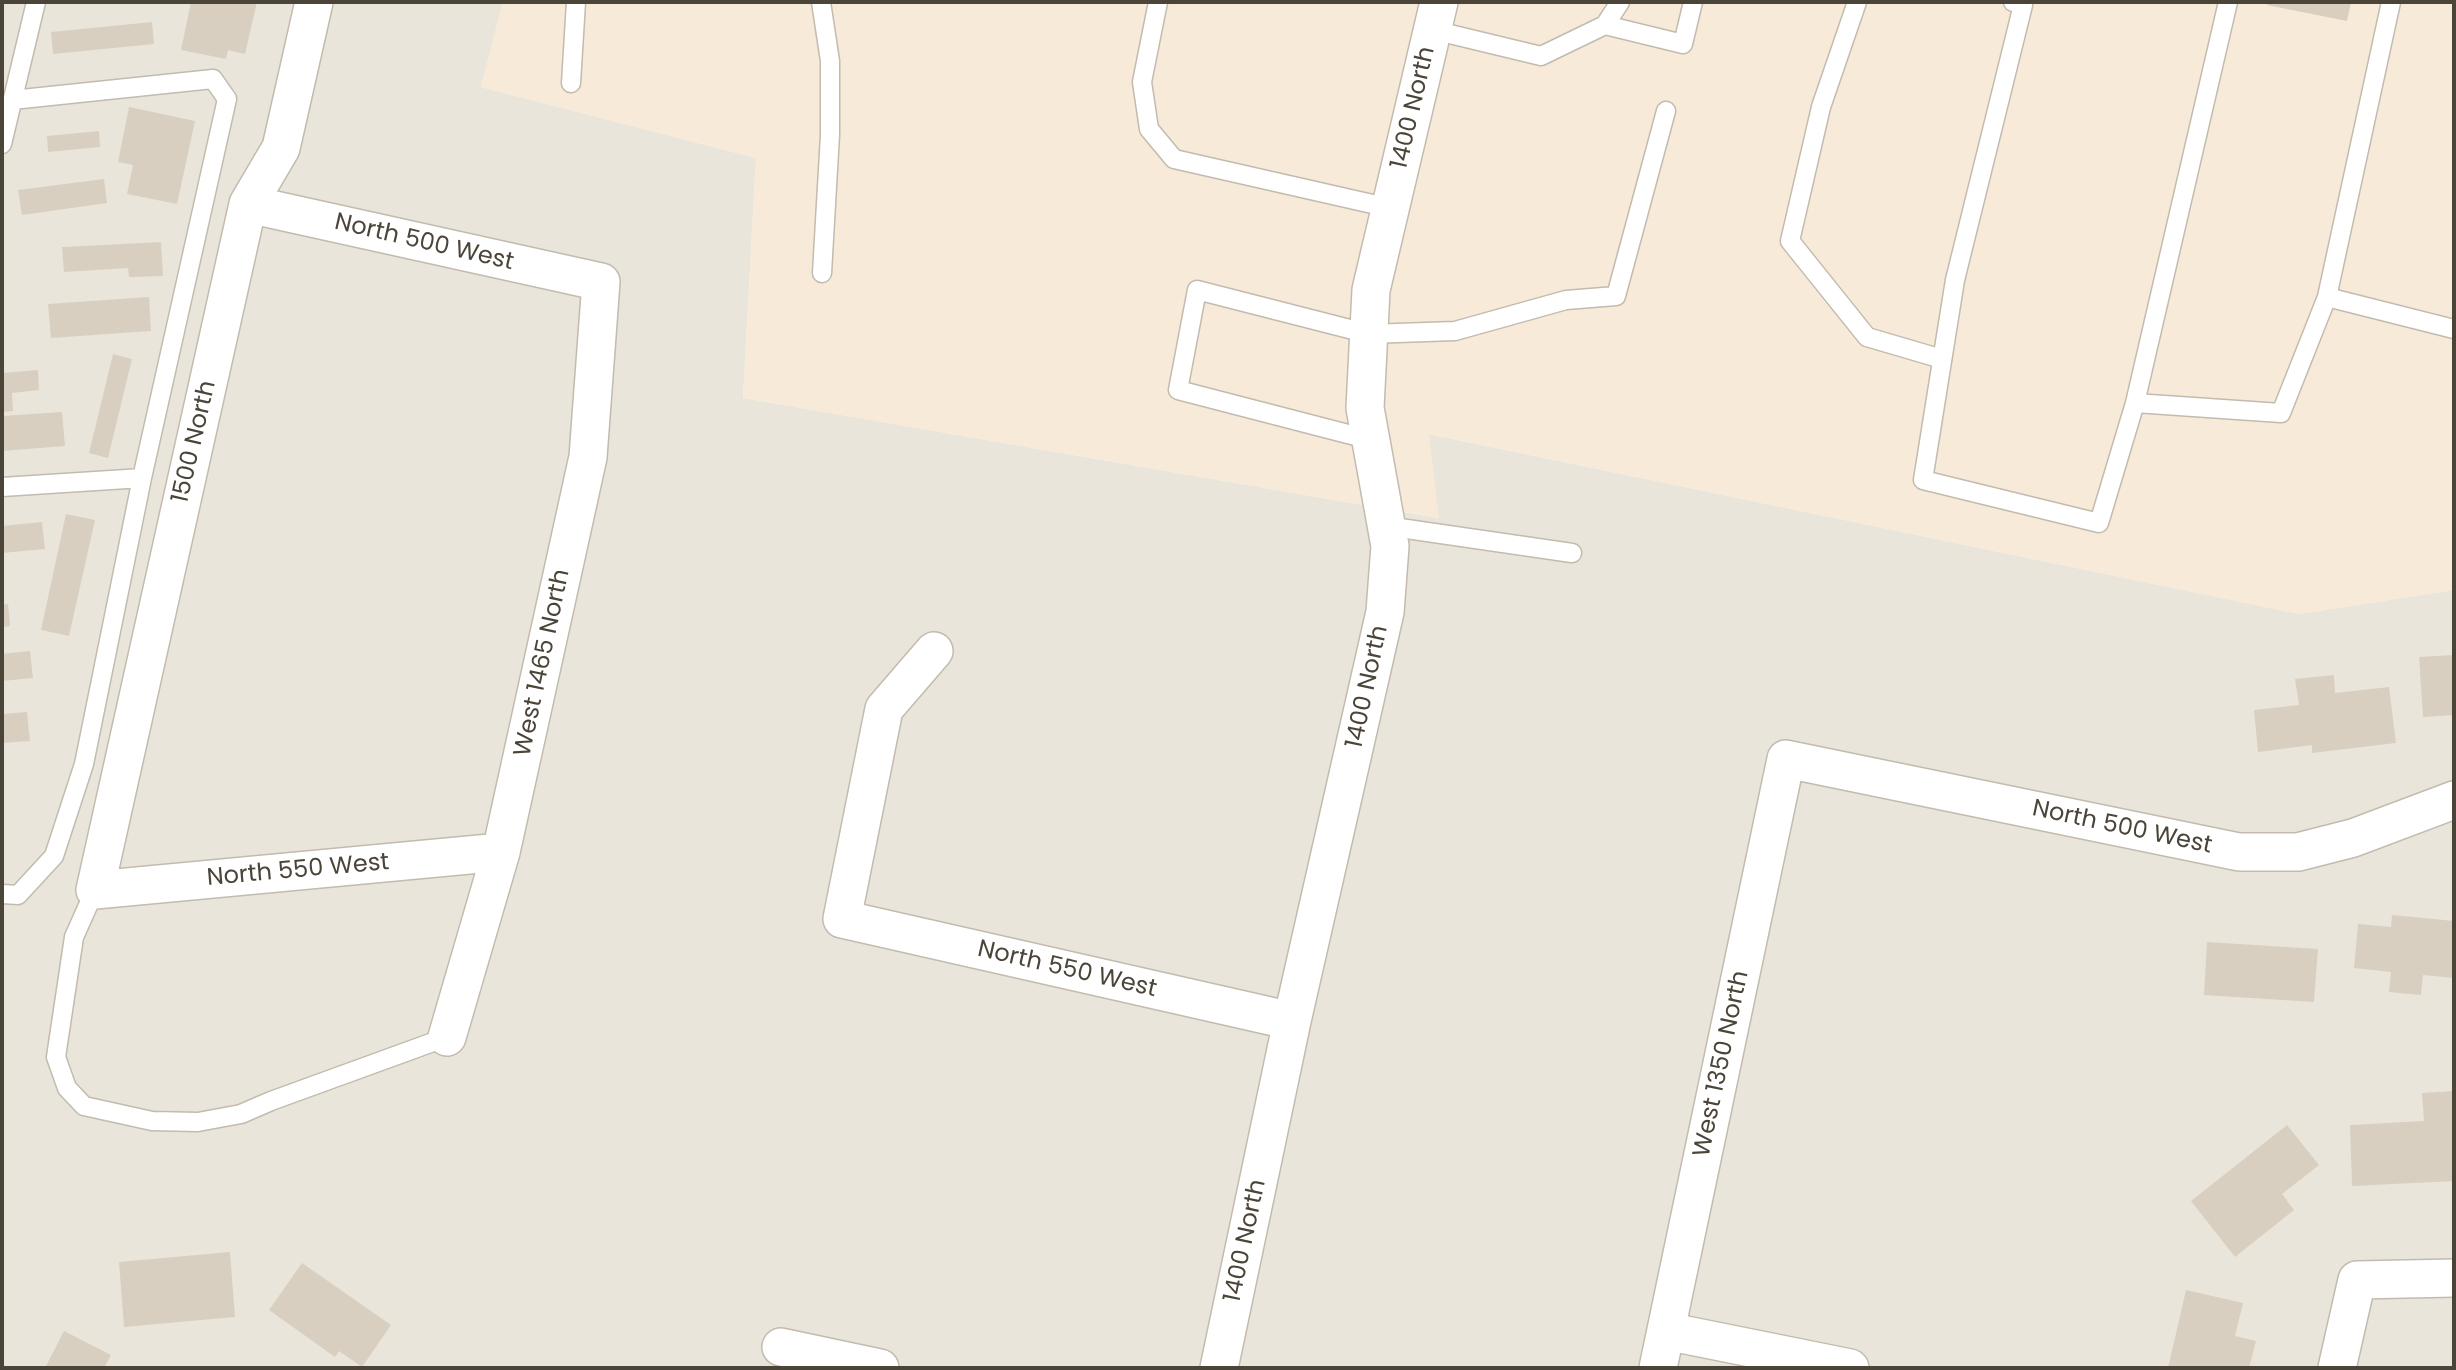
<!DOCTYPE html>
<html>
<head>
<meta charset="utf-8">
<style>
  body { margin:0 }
  #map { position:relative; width:2456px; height:1370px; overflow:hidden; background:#f6f3ec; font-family:Poppins,sans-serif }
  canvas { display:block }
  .frame { position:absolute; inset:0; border:4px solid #4b4439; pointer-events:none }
</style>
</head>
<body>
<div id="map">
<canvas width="2456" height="1370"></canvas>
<div class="frame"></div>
</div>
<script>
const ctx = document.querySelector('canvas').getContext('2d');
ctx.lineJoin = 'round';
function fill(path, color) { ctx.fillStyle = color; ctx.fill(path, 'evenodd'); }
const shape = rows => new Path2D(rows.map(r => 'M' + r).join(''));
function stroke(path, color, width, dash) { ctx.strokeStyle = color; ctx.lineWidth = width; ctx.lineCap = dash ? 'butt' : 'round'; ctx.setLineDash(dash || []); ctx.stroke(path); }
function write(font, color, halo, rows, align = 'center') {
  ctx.font = font + ' Poppins,sans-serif'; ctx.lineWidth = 5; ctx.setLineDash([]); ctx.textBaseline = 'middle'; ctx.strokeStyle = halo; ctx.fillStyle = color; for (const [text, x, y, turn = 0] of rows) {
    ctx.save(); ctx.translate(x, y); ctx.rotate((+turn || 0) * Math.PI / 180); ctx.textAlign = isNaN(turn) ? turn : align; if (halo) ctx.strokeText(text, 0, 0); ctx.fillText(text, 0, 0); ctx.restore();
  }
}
const residential = shape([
  [2,2,503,2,481,87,756,158,743,398,1438,518,1428,434,2299,614,2454,590,2454,1368,2,1368]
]);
const commercial = shape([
  [503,2,2454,2,2454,590,2299,614,1429,434,1439,518,743,398,756,158,481,87]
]);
const building = shape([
  [191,2,257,2,245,54,228,50,226,59,181,50],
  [2268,2,2351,2,2347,21,2267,5],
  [152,22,154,44,53,54,51,32],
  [129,107,195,121,177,204,127,194,133,165,118,162],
  [99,131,100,147,48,152,47,136],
  [104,179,107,203,22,215,18,190],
  [161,242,163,276,129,277,128,268,64,272,62,247],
  [149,297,151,331,51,338,48,304],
  [113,354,132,359,108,458,89,453],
  [38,370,39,390,12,393,13,411,2,412,2,373],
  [62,412,65,446,2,451,2,416],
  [66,514,95,520,69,636,41,630],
  [42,522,45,549,2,553,2,526],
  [8,604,10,626,2,627,2,605],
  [30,651,33,678,2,681,2,654],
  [2454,655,2454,715,2423,717,2419,657],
  [2334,675,2335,693,2389,687,2396,743,2312,753,2312,745,2258,752,2254,710,2299,705,2295,679],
  [27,712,30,741,2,743,2,714],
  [2392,915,2454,921,2454,978,2423,975,2421,995,2389,992,2391,972,2354,968,2358,924,2391,927],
  [2207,942,2318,949,2314,1002,2204,995],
  [2454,1091,2454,1181,2352,1186,2350,1125,2424,1121,2422,1093],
  [2287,1125,2319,1165,2282,1194,2294,1210,2235,1257,2191,1201],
  [230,1252,235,1317,124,1327,119,1262],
  [302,1263,391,1325,362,1367,339,1351,335,1357,269,1310],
  [2186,1290,2243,1303,2235,1336,2256,1341,2249,1368,2168,1368],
  [64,1331,111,1355,104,1368,45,1368]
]);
const lane = shape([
  [821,2,830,61,830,135,822,273],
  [1158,2,1142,82,1149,129,1174,159,1390,208],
  [1857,2,1821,107,1790,241,1867,337,1942,359],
  [2013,2,2023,5,1955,280,1923,480,2099,523,2135,403,2228,2],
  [1605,25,1620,2],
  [1433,30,1541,56,1605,25,1683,44,1693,2],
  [571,83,576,2],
  [2,144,36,2],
  [2327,297,2454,329],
  [2135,403,2281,413,2327,297,2391,2],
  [1371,440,1178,390,1197,290,1369,334,1455,331,1566,300,1616,296,1666,111],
  [2,487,142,478],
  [1386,526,1572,553],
  [95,890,74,937,56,1057,67,1088,84,1106,152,1121,198,1122,241,1114,271,1101,447,1037],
  [2,894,18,895,54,856,84,764,142,478,227,99,213,79,12,100]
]);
const street = shape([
  [314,2,281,148,248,204,95,890,501,852],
  [248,204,601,282,588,457,501,852,447,1037],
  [934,651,884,709,842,919,1292,1021],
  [1666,1331,1850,1368],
  [781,1347,880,1368],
  [1219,1368,1292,1021,1385,612,1390,546,1365,408,1371,290,1439,2],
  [1658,1368,1786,759,2239,852,2298,852,2353,838,2454,800],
  [2337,1368,2357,1280,2454,1278]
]);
const streetNames = [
  ["1400 North",1414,108,-77],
  ["North 500 West",424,243,13],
  ["1500 North",195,442,-77],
  ["West 1465 North",543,663,-78],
  ["1400 North",1368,687,-78],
  ["North 500 West",2122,828,12],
  ["North 550 West",298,871,-5],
  ["North 550 West",1067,970,13],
  ["West 1350 North",1722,1064,-78],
  ["1400 North",1246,1241,-78]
];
fill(residential, '#eae5da');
fill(commercial, '#f7ead8');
fill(building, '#d8cfc1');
stroke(lane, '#c2bbae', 21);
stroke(street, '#c2bbae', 40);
stroke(lane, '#fff', 18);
stroke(street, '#fff', 37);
write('24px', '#4b4439', '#fff', streetNames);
</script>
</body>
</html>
